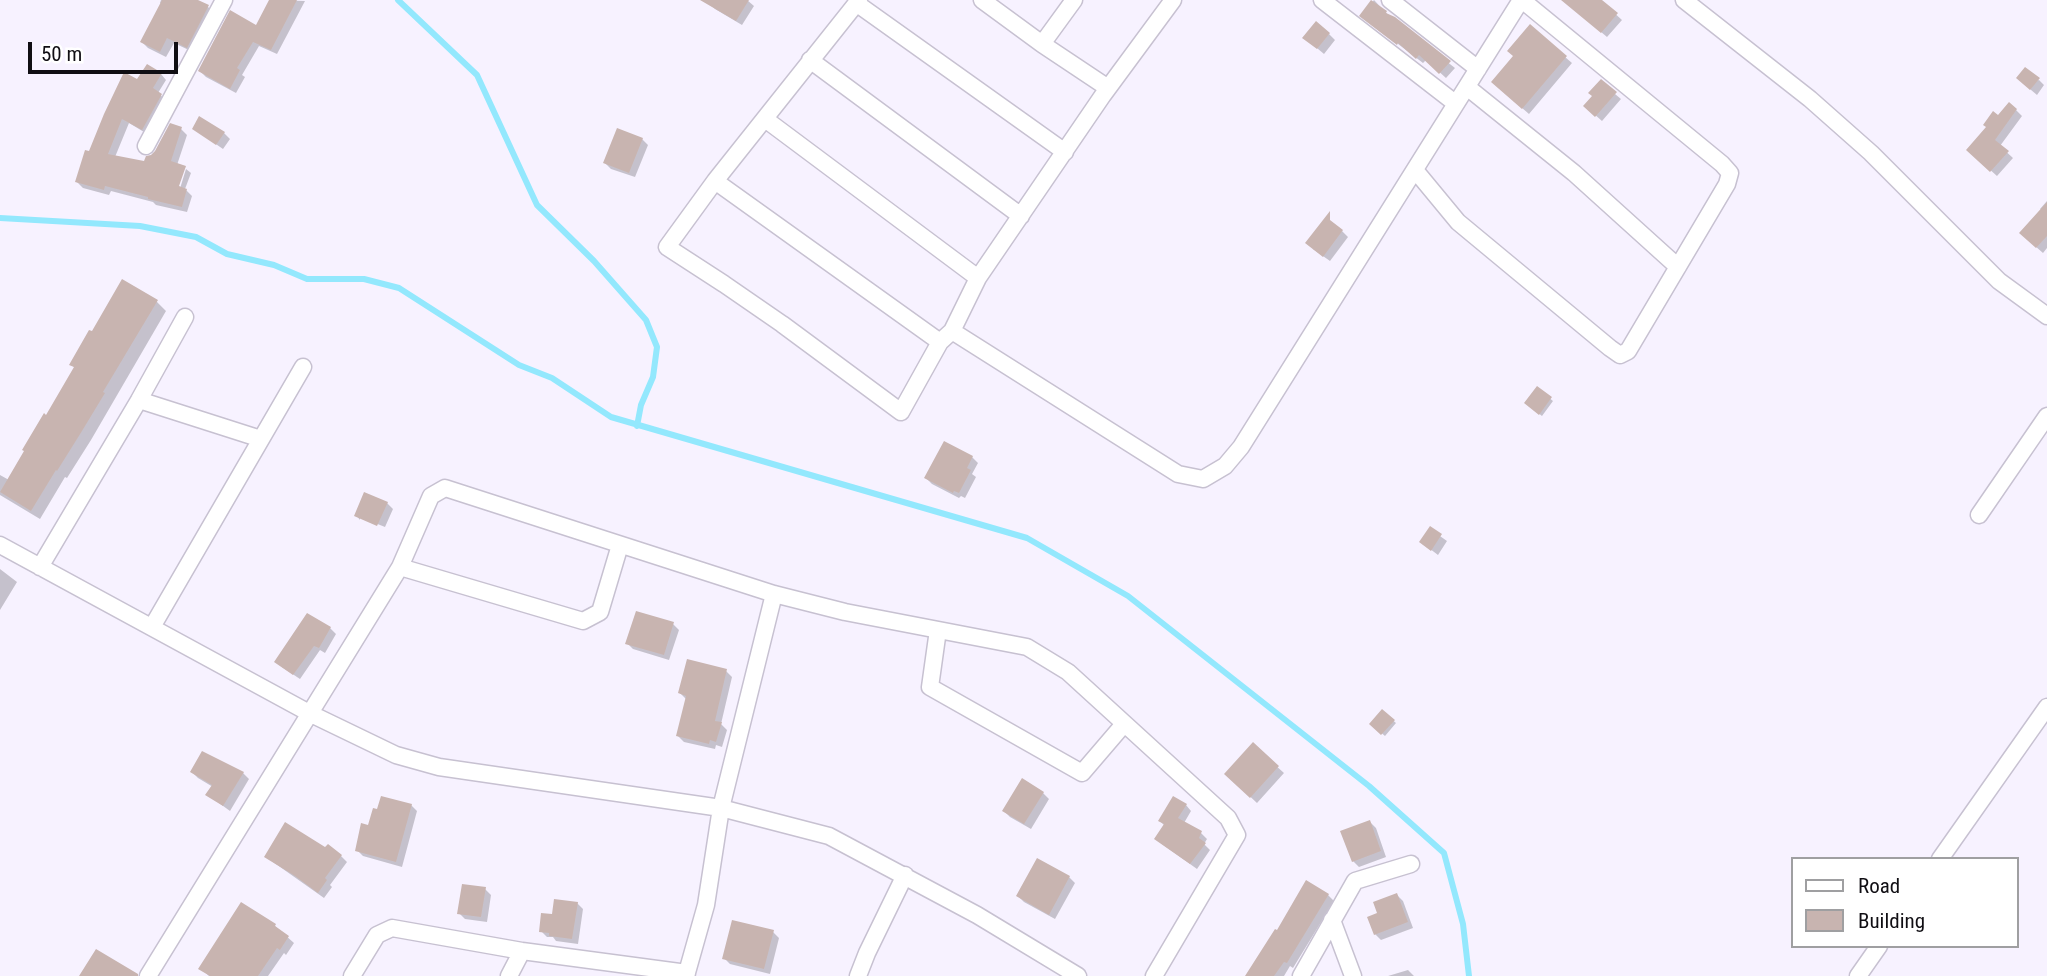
<!DOCTYPE html>
<html>
<head>
<meta charset="utf-8">
<style>
  body { margin:0 }
  #map { position:relative; width:2047px; height:976px; overflow:hidden; background:#f7f2ff; font-family:"Roboto Condensed",sans-serif }
  canvas { display:block }
  .legend { position:absolute; left:1791px; top:857px; width:228px; height:91px; box-sizing:border-box; background:#fff; border:2px solid #9f9fa1; margin:0; padding:9px 12px; list-style:none; font-size:21px; color:#100e13 }
  .legend li { display:flex; align-items:center; gap:14px; height:35px }
  .legend b { width:35px; border:2px solid #9f9fa1 }
  .scale { position:absolute; left:28px; top:42px; width:150px; height:32px; box-sizing:border-box; border:4px solid #100e13; border-top:0; padding-left:9px; font-size:21px; line-height:24px; white-space:nowrap; color:#100e13; -webkit-text-stroke:5px #fff; paint-order:stroke }
</style>
</head>
<body>
<div id="map">
<canvas width="2047" height="976"></canvas>
<ul class="legend">
<li><b style="height:9px;background:#fff"></b>Road</li>
<li><b style="height:19px;background:#c8b4b0"></b>Building</li>
</ul>
<div class="scale">50 m</div>
</div>
<script>
const ctx = document.querySelector('canvas').getContext('2d');
ctx.lineJoin = 'round';
function fill(path, color) { ctx.fillStyle = color; ctx.fill(path, 'evenodd'); }
const shape = rows => new Path2D(rows.map(r => 'M' + r).join(''));
function stroke(path, color, width, dash) { ctx.strokeStyle = color; ctx.lineWidth = width; ctx.lineCap = dash ? 'butt' : 'round'; ctx.setLineDash(dash || []); ctx.stroke(path); }
const shadow = shape([
  [161,0,194,0,208,7,214,13,193,52,174,43,166,57,148,48,142,42,162,4,160,3],
  [271,0,305,1,277,54,259,46,242,75,245,77,236,93,206,77,200,71,256,28],
  [711,0,747,0,754,6,742,25,715,9,709,3],
  [1374,0,1391,18,1455,68,1446,78,1426,60,1423,63,1368,21,1362,16],
  [1573,0,1600,0,1622,20,1607,37,1575,10],
  [1530,27,1572,63,1529,114,1499,88],
  [1329,34,1335,40,1324,54,1311,43],
  [161,74,166,80,158,93,167,101,149,135,129,123,115,157,145,163,181,129,187,135,177,165,186,168,183,168,174,194,178,195,186,169,191,173,185,189,192,196,187,212,156,205,153,202,111,191,109,195,83,188,77,182,90,153,138,82],
  [2039,80,2044,85,2037,95,2024,84],
  [1615,94,1621,99,1602,121,1585,106,1594,96],
  [2016,110,2022,116,2000,146,2013,158,1997,176,1968,150,1998,117],
  [199,119,224,133,230,139,223,149,194,129],
  [642,139,648,145,635,177,611,169,605,163],
  [2047,201,2047,248,2043,253,2027,239,2042,210,2040,209],
  [1342,231,1348,237,1330,261,1313,249],
  [123,282,157,302,166,311,91,440,67,478,65,477,40,519,0,495,0,475,9,480,75,368,71,364,92,334],
  [1537,388,1553,401,1542,416,1528,405],
  [972,457,978,463,972,474,976,477,965,498,961,496,959,498,932,484,926,478],
  [387,503,393,509,385,527,360,517,360,520,356,515],
  [1430,529,1447,541,1438,555,1421,542],
  [0,569,17,582,0,610],
  [673,624,679,630,669,660,633,649,627,643],
  [330,628,336,634,325,653,320,650,300,679,282,667],
  [726,671,732,677,721,724,727,730,722,747,716,745,715,749,684,742,678,736,686,699,680,693],
  [1382,711,1396,723,1385,736,1371,724],
  [1253,745,1284,773,1257,803,1226,774],
  [203,753,243,773,249,779,230,811,208,795,213,787,198,778,192,772],
  [1043,793,1049,799,1031,829,1010,817,1004,811],
  [411,805,417,811,402,867,363,856,357,850,370,827],
  [1186,805,1191,811,1184,823,1201,833,1207,839,1204,844,1210,850,1197,869,1162,844,1165,826,1160,821],
  [1370,822,1376,828,1386,857,1359,867,1353,861],
  [326,849,341,856,347,862,330,885,332,887,324,898,266,857],
  [1038,860,1069,877,1075,883,1055,919,1024,902,1018,896],
  [1306,882,1328,895,1334,901,1293,968,1290,966,1284,976,1248,976,1278,933],
  [485,889,491,895,487,922,465,919,459,913],
  [1397,895,1403,901,1413,928,1381,940,1375,934,1379,914],
  [577,903,583,909,578,944,556,941,553,937,547,937,541,931,553,916],
  [275,926,294,943,286,955,284,953,268,976,209,976,200,968],
  [773,932,779,938,770,974,730,964,724,958],
  [1408,970,1414,976,1388,976]
]);
const stream = shape([
  [398,0,477,75,537,205,594,261,646,320,657,347,653,377,641,405,637,426],
  [0,218,140,226,196,237,227,254,274,265,307,279,364,279,399,288,519,365,552,378,611,417,1027,538,1128,596,1369,786,1444,853,1463,924,1469,976]
]);
const building = shape([
  [162,0,198,0,209,5,187,48,167,38,160,52,140,42],
  [269,0,297,0,271,50,253,42,237,68,240,70,230,89,198,71,230,10,256,25],
  [700,0,749,0,736,21],
  [1371,0,1387,11,1386,13,1395,17,1451,61,1439,74,1419,55,1416,59,1398,43,1397,45,1359,16],
  [1561,0,1602,0,1618,13,1601,33],
  [1316,21,1330,33,1317,49,1302,38],
  [1530,24,1567,56,1522,109,1491,82,1513,56,1507,51],
  [147,64,162,73,153,88,162,94,142,130,122,119,108,154,144,161,146,156,151,155,155,151,170,123,182,127,171,161,186,166,179,186,187,189,182,207,148,199,148,197,105,186,104,190,75,182,85,150,89,151,104,114,124,72,137,79],
  [2025,67,2040,78,2030,90,2016,78],
  [1601,79,1617,92,1595,117,1583,106,1592,96,1588,93],
  [2009,102,2017,109,1995,140,2009,151,1990,172,1966,150,1986,127,1983,125,1993,111,1998,115],
  [199,116,225,132,216,145,192,129],
  [617,128,643,138,629,173,603,163],
  [2047,202,2047,236,2036,248,2019,233],
  [1330,211,1330,220,1343,230,1323,257,1305,243],
  [122,279,158,300,103,392,105,393,82,431,57,471,56,470,31,511,0,492,24,451,22,450,44,413,46,415,74,367,69,365,89,330,92,331],
  [1537,386,1552,397,1539,415,1524,403],
  [944,441,973,456,967,468,971,470,959,493,954,491,953,493,924,478],
  [364,492,388,502,377,526,354,516],
  [1430,526,1442,534,1431,551,1419,542],
  [636,611,674,622,664,655,625,644],
  [307,613,331,627,319,648,314,646,293,675,274,662],
  [687,659,727,669,715,721,722,722,716,742,710,740,709,744,676,736,686,696,678,693],
  [1382,709,1395,720,1381,735,1369,724],
  [1253,742,1279,766,1250,798,1224,774],
  [202,751,244,772,223,806,205,795,212,785,190,772],
  [1022,778,1044,792,1024,824,1002,811],
  [381,796,412,804,396,862,355,851,361,823,368,825,373,808,377,809],
  [1173,796,1187,804,1178,818,1202,831,1199,838,1206,843,1190,864,1154,839,1164,824,1158,821],
  [1370,820,1381,851,1352,862,1340,831],
  [285,822,325,847,328,844,342,855,325,878,327,880,318,893,295,876,264,857],
  [1037,858,1070,876,1049,915,1016,896],
  [1306,880,1329,894,1287,963,1284,962,1274,976,1245,976,1275,929,1277,930],
  [462,884,486,887,481,917,457,914],
  [1397,893,1408,922,1374,935,1367,917,1377,913,1373,902],
  [554,899,578,902,572,939,549,936,549,933,539,932,541,913,552,914],
  [241,902,276,924,275,926,289,936,280,950,277,948,258,976,210,976,198,969],
  [732,920,774,930,764,969,722,959],
  [96,949,138,974,138,976,79,976]
]);
const minor = shape([
  [859,0,715,181,667,247,724,284,782,324,901,412,940,342,952,331,978,278,1103,95,1173,0],
  [982,0,1042,44,1108,88],
  [1322,0,1455,103],
  [1390,0,1478,69],
  [1684,0,1810,99,1871,153,1999,281,2047,316],
  [856,3,1065,152],
  [1042,44,1074,0],
  [810,60,1021,216],
  [1467,87,1574,173,1678,267],
  [765,119,978,278],
  [146,146,224,0],
  [1415,170,1458,222,1610,348,1620,355,1628,351,1727,184,1730,173,1722,164,1522,0],
  [715,181,940,342],
  [952,331,1178,474,1203,479,1225,466,1241,447,1521,0],
  [139,400,261,439],
  [1979,515,2047,416],
  [0,545,311,714,396,755,439,767,721,808,829,836,977,915,1078,976],
  [40,567,139,400,185,317],
  [400,567,583,621,600,612,620,545],
  [152,627,303,367],
  [938,630,930,687,1082,773,1124,724],
  [1940,859,2047,707],
  [1332,920,1353,976],
  [148,976,400,567,431,496,445,488,774,594,845,612,1027,647,1068,672,1228,818,1237,835,1154,976],
  [352,976,377,935,392,928,522,951,687,973],
  [509,976,522,951],
  [686,976,706,905,721,808,774,594],
  [858,976,867,953,905,875],
  [1301,976,1355,881,1411,864],
  [1858,976,1879,946]
]);
fill(shadow, '#0003');
stroke(stream, '#93e8fd', 6);
fill(building, '#c8b4b0');
stroke(minor, '#c7c1d1', 19);
stroke(minor, '#fff', 16);
</script>
</body>
</html>
